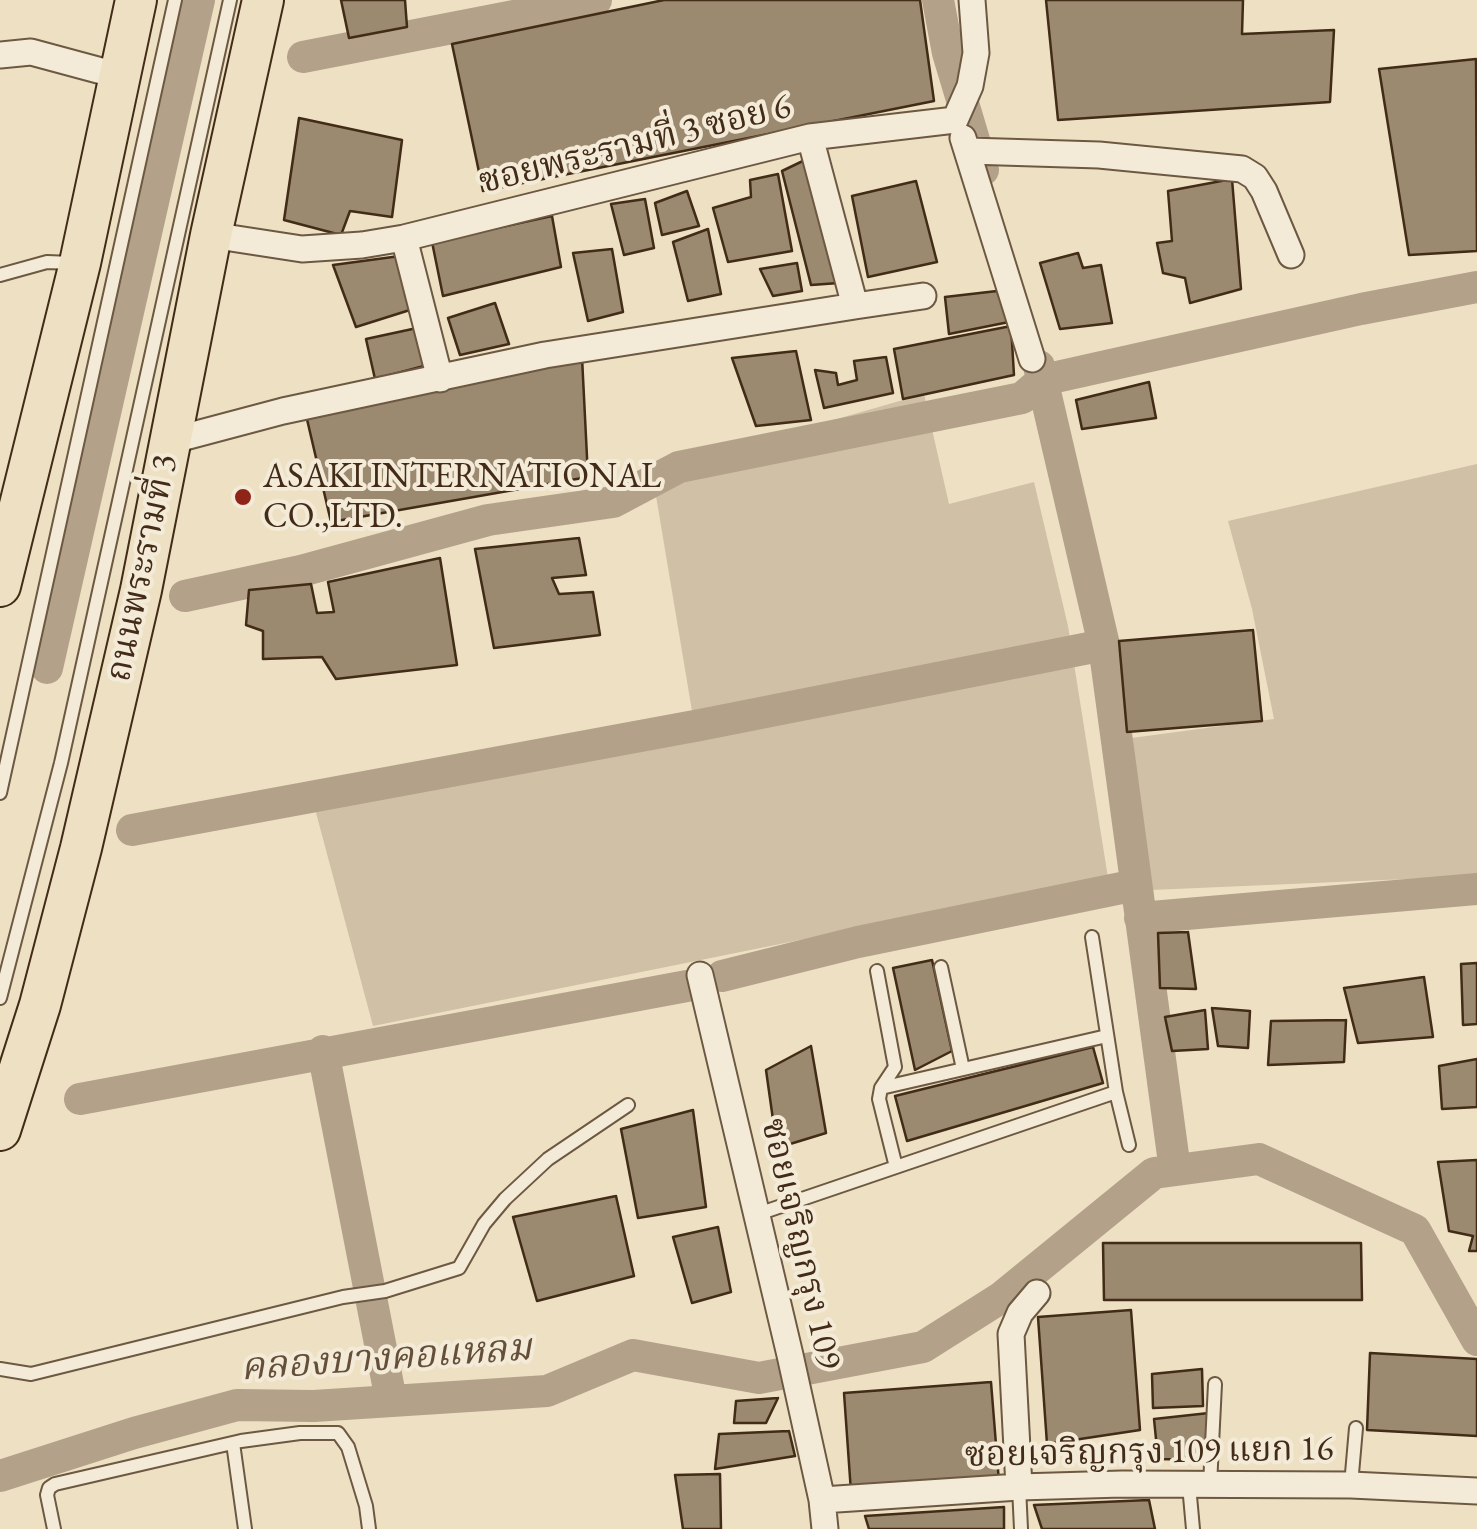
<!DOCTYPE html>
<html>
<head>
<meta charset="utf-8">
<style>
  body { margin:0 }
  canvas { display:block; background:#ede0c3 }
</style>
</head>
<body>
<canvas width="1477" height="1529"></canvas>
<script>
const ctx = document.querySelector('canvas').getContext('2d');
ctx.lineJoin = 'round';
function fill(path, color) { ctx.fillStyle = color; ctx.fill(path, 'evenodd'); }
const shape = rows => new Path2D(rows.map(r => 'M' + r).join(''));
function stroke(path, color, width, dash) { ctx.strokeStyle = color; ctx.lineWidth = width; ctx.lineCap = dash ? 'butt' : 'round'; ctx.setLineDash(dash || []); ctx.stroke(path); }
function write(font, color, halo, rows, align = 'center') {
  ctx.font = font + ' "EB Garamond","Noto Serif Thai",serif'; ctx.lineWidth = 8; ctx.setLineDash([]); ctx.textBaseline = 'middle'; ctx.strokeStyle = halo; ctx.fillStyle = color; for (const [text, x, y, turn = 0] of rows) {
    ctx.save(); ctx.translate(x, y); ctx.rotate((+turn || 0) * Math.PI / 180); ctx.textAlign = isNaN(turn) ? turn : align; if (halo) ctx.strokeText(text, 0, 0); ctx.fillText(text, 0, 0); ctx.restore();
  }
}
const green = shape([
  [924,394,949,504,1034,482,1068,626,1108,878,373,1026,311,794,694,723,652,472],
  [1477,464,1477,876,1151,890,1124,739,1274,719,1252,609,1228,521]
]);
const canal = shape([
  [938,0,948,53,983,170],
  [303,57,596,0],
  [1039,366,1104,645,1175,1170],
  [185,596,301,571,488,520,613,502,679,467,1022,398,1043,380,1361,309,1477,287],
  [47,668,199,0],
  [132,830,700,725,1104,645],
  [1140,918,1477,889],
  [722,976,858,942,1136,885],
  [323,1051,391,1400],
  [80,1099,687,986],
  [0,1476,134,1433,237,1405,314,1406,547,1391,633,1355,759,1378,923,1347,1002,1297,1154,1173,1259,1159,1415,1230,1477,1340]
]);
const building = shape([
  [341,0,405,0,407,27,349,38,341,0],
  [664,0,920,0,934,101,483,191,452,44,664,0],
  [1046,0,1243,0,1242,34,1334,30,1330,102,1058,120,1046,0],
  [1476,59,1477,251,1409,255,1379,69,1476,59],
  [299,118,402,140,392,217,350,211,341,235,284,220,299,118],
  [807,159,839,283,811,285,782,171,807,159],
  [778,174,792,251,728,262,713,208,751,197,750,180,778,174],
  [1232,179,1241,289,1190,303,1185,278,1163,273,1157,243,1172,241,1168,191,1232,179],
  [916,181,937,262,868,277,852,196,916,181],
  [687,191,699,226,662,235,655,203,687,191],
  [645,199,654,248,624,255,611,204,645,199],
  [552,216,561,267,443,296,432,242,552,216],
  [708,229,721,294,688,301,673,242,708,229],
  [612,249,623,312,588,321,573,253,612,249],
  [1078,253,1083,268,1101,265,1112,323,1060,329,1040,263,1078,253],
  [400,256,413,309,356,327,333,265,400,256],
  [797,263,802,291,773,296,760,269,797,263],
  [997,291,1009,322,949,334,945,297,997,291],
  [495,303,509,344,460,355,448,318,495,303],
  [1011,326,1014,375,903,399,894,349,1011,326],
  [417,328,424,366,375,379,366,339,417,328],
  [796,351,811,420,756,426,732,358,796,351],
  [582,357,588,477,331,522,306,415,582,357],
  [886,357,893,393,824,408,815,370,836,373,838,385,857,380,854,361,886,357],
  [1149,382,1156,418,1082,429,1076,400,1149,382],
  [579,538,586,575,552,578,559,594,593,592,600,635,494,648,475,549,579,538],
  [440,558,457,665,336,679,322,657,263,659,263,631,246,625,249,590,311,584,317,613,334,612,328,582,440,558],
  [1253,630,1262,721,1127,732,1119,641,1253,630],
  [1188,932,1196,989,1160,988,1158,933,1188,932],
  [932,960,952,1051,915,1070,893,968,932,960],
  [1477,963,1477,1024,1463,1025,1461,964,1477,963],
  [1424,977,1433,1037,1358,1043,1344,988,1424,977],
  [1212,1008,1250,1011,1248,1048,1218,1046,1212,1008],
  [1205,1010,1208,1049,1172,1051,1165,1017,1205,1010],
  [1346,1020,1344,1062,1268,1065,1271,1021,1346,1020],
  [811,1046,826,1133,777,1148,766,1070,811,1046],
  [1093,1047,1103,1083,907,1141,895,1096,1093,1047],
  [1477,1059,1477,1107,1442,1109,1439,1066,1477,1059],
  [693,1110,706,1207,638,1218,621,1129,693,1110],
  [1477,1160,1477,1251,1469,1251,1473,1236,1449,1231,1438,1162,1477,1160],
  [616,1196,634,1276,537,1301,513,1217,616,1196],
  [718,1227,731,1292,692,1303,673,1237,718,1227],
  [1103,1243,1361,1243,1362,1300,1104,1300,1103,1243],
  [1131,1310,1140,1430,1047,1444,1038,1317,1131,1310],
  [1370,1353,1477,1359,1477,1436,1367,1430,1370,1353],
  [1202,1369,1203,1406,1153,1408,1152,1374,1202,1369],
  [991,1382,999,1482,851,1492,844,1393,991,1382],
  [778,1398,766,1423,734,1423,736,1401,778,1398],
  [1209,1413,1204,1460,1158,1459,1154,1419,1209,1413],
  [789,1431,795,1456,715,1469,719,1434,789,1431],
  [720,1474,721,1529,683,1529,675,1475,720,1474],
  [1149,1500,1155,1529,1042,1529,1034,1505,1149,1500],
  [1004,1507,1004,1529,869,1529,865,1516,1004,1507]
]);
const lane = shape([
  [0,275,47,262,72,263],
  [0,793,175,0],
  [1092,937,1116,1092,1129,1145],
  [941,967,963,1069],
  [877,971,895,1067,881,1088,879,1099,896,1167],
  [0,998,61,763,230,0],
  [881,1088,1107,1036],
  [758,1214,1116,1092],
  [0,1369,31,1374,343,1297,385,1291,459,1268,484,1224,505,1199,548,1159,628,1105],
  [233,1443,245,1529],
  [1189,1485,1193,1529],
  [1210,1485,1215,1384],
  [1351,1485,1356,1428],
  [1019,1487,1021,1529],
  [54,1529,47,1495,49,1488,55,1484,241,1441,300,1433,338,1433,348,1447,366,1506,369,1529]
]);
const street = shape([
  [0,55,31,52,120,76],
  [955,120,970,86,976,53,972,0],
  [810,137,855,306,923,296],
  [963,138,1032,359],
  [969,151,1099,155,1242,169,1255,177,1264,191,1291,255],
  [211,235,302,249,362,245,404,238,810,137,955,120],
  [404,238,440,379],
  [170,441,283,411,545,355,855,306],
  [700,975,790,1355,822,1500,825,1529],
  [1019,1487,1011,1334,1020,1313,1037,1293],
  [822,1500,1019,1487,1122,1484,1351,1485,1477,1491]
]);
const primary = shape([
  [0,586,80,263,136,0],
  [0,1130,40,1005,81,848,141,590,211,235,263,0]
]);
const markers = [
  [243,497,10,"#8f2418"]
];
const streetNames = [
  ["ซอยพระรามที่ 3 ซอย 6",635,145,-14],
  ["ถนนพระรามที่ 3",143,568,-78],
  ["ซอยเจริญกรุง 109",800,1244,77],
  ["ซอยเจริญกรุง 109 แยก 16",1149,1453,-1]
];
const poiNames = [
  ["ASAKI INTERNATIONAL",263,477],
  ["CO.,LTD.",263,517]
];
const waterNames = [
  ["คลองบางคอแหลม",386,1359,-4]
];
fill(green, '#d0c1a6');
stroke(canal, '#b3a289', 32);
fill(building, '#9b8970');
stroke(building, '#422b17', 2.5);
stroke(lane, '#6d5842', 16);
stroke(street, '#6d5842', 29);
stroke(primary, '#422b17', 44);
stroke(lane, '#f3ebd8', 12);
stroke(street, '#f3ebd8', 25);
stroke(primary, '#ede0c3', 40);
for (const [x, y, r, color] of markers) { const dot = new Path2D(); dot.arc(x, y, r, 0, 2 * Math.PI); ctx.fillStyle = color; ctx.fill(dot); stroke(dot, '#f3ebd8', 4); }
write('35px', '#422b17', '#f3ebd8', streetNames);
write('35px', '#422b17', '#f3ebd8', poiNames, 'left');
write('italic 38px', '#644f39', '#f3ebd8', waterNames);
</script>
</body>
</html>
